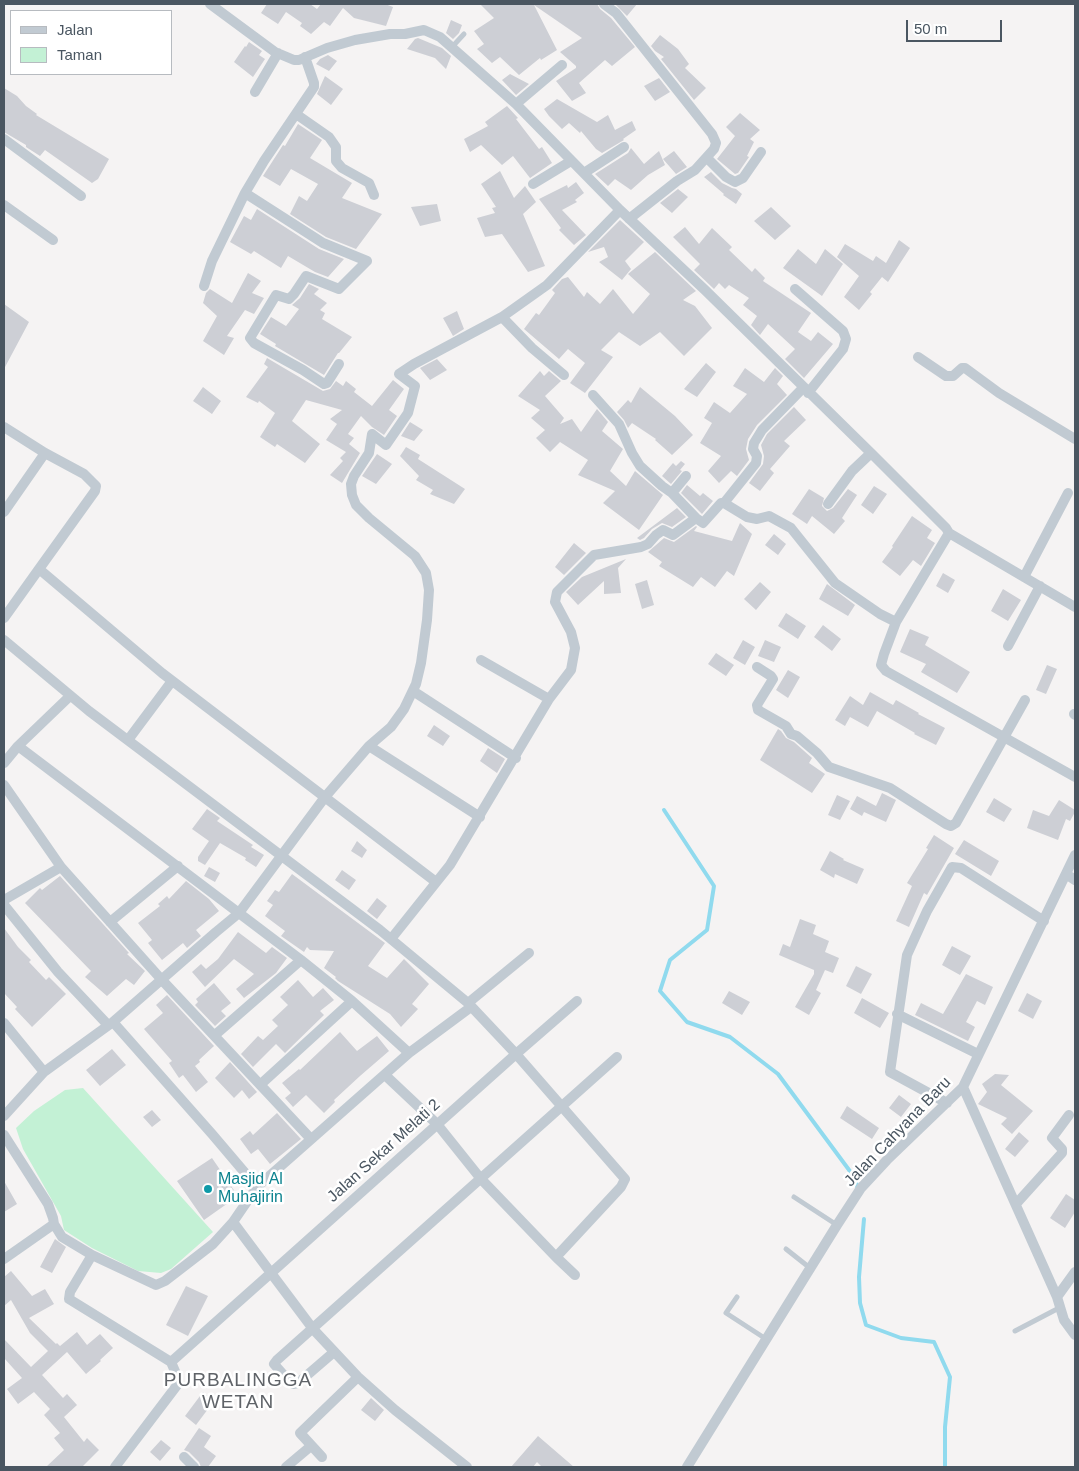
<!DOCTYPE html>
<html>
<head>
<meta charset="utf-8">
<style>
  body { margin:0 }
  #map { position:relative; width:1079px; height:1471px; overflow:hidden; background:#f5f3f3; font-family:Arial,sans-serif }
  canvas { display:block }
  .frame { position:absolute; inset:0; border:5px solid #4a5661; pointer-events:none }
  .legend { position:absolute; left:10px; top:10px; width:162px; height:65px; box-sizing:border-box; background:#fff; border:1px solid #b7bbc0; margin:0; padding:6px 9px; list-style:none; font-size:15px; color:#4a5661 }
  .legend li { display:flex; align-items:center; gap:10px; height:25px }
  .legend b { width:25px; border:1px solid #b7bbc0 }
  .scale { position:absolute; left:906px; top:20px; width:96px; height:22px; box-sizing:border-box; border:2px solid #4a5661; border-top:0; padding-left:6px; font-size:15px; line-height:18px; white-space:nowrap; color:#4a5661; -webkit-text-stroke:4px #fff; paint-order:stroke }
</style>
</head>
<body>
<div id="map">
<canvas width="1079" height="1471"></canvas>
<div class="frame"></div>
<ul class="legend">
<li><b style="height:6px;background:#c1cad2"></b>Jalan</li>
<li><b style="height:14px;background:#c3f1d5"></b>Taman</li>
</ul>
<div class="scale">50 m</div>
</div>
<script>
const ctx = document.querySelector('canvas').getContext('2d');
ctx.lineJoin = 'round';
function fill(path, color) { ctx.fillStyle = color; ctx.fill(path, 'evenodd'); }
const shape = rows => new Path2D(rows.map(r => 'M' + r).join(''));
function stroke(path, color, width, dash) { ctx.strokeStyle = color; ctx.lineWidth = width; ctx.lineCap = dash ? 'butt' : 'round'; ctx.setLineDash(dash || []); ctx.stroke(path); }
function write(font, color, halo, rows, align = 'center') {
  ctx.font = font + ' Arial,sans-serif'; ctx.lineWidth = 5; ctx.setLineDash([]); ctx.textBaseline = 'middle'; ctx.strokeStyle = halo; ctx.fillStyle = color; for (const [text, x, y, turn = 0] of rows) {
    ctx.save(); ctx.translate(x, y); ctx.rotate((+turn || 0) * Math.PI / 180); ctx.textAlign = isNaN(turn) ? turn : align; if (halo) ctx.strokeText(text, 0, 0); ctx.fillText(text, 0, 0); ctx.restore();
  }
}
const green = shape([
  [83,1088,213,1232,171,1269,161,1273,138,1271,92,1248,64,1230,61,1216,23,1149,16,1128,34,1111,65,1090]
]);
const stream = shape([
  [664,810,714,886,707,930,670,960,660,991,687,1022,730,1037,778,1074,855,1178,858,1190],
  [864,1219,859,1277,860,1303,866,1325,901,1338,934,1342,950,1377,945,1427,945,1467]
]);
const building = shape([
  [267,4,310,4,317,9,321,4,385,4,393,7,386,26,354,18,343,8,330,26,324,22,311,34,300,26,302,23,286,12,278,24,261,13],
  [480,4,597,4,600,9,611,18,635,47,612,66,605,60,579,83,586,93,572,101,556,81,576,68,576,66,560,52,582,38,534,5,557,50,541,60,540,58,519,75,500,57,492,63,477,49,484,44,474,31,494,18],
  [615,4,637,4,627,16],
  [451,20,462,25,459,33,453,39,446,33],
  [660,35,678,49,689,64,685,68,706,88,694,100,661,59,664,57,655,51,651,46],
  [418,38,442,48,451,56,446,69,435,58,407,49,415,39],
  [249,42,262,51,259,55,265,59,253,77,234,62,245,46,246,47],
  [328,55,337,61,329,71,316,64,320,59],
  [510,74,529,84,516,95,502,80],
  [325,76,343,89,331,105,317,94],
  [659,78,670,92,655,101,644,86],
  [4,88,17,96,26,106,37,114,36,115,109,159,98,179,92,183,45,150,40,156,26,147,26,145,4,132],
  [557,99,597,122,608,115,615,130,632,121,636,130,623,139,624,140,602,153,596,149,581,131,580,133,569,123,562,129,549,116,544,109],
  [507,106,518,118,516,119,539,149,542,147,552,163,530,178,513,156,502,165,481,145,470,152,464,139,488,126,485,122],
  [740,113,760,130,750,139,754,142,747,156,749,157,738,173,735,174,717,159,735,136,726,127],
  [298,124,322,140,310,158,352,183,342,198,382,214,356,249,326,237,290,214,299,196,307,201,318,184,291,169,280,186,263,176,283,145,285,146],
  [631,148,644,164,659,151,665,165,648,175,631,190,615,179,608,186,595,174,628,153],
  [674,151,687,167,676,174,663,159],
  [500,171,514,198,525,186,536,202,523,214,545,266,528,272,502,234,485,237,477,218,495,213,492,208,496,207,481,184],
  [711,172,722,183,732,188,736,189,742,194,736,204,723,195,724,194,704,177],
  [576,182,584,193,575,200,577,202,562,210,586,235,574,245,559,230,561,228,539,199,567,185,568,188],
  [678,189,688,197,672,213,660,203],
  [437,204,441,221,420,226,411,207],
  [771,207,791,226,775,240,754,221],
  [257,209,319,249,344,259,328,277,315,272,288,256,281,268,254,251,251,254,230,242,244,216,251,220],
  [620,220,644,242,625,261,631,269,622,280,599,262,608,257,604,247,588,252],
  [685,227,699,244,712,228,732,247,729,250,752,272,755,268,765,278,763,281,811,313,798,332,811,341,818,332,833,344,804,378,785,359,795,349,768,324,760,335,751,325,757,316,743,305,749,298,729,285,725,289,719,283,714,289,694,270,700,264,673,237],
  [899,240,910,248,888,282,882,277,870,292,872,294,859,310,844,297,859,276,837,257,845,244,873,261,876,256,886,263],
  [798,249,816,264,825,249,843,264,822,296,783,268],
  [655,252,696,291,683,300,695,306,712,328,684,356,660,332,640,346,619,332,601,350,613,357,585,393,570,383,585,363,568,349,559,359,524,329,536,313,539,315,555,293,552,290,562,279,568,277,584,297,587,292,600,304,613,289,633,314,650,294,628,274],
  [248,273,261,281,252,293,264,298,254,314,245,310,227,336,234,338,224,355,203,341,217,316,203,303,206,293,210,289,232,303],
  [309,284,319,289,314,294,327,303,320,310,325,313,322,319,352,337,339,353,338,353,324,375,275,346,276,344,260,334,271,317,286,326,299,309,292,305,300,298],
  [4,304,29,322,4,369],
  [457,311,464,329,453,336,443,318],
  [267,358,323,391,330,389,336,381,343,386,346,381,356,389,354,392,372,406,393,380,404,389,389,410,397,416,384,435,372,427,361,416,348,434,354,438,349,444,360,453,342,483,330,475,343,461,340,458,346,452,326,440,337,424,330,419,342,410,306,400,292,421,320,444,305,463,277,444,275,447,260,437,275,413,259,401,258,403,246,397,268,367,264,364],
  [437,359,447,370,430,380,420,368],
  [706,363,716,372,697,397,684,389],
  [745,368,764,382,775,368,783,376,777,384,787,395,757,425,748,439,746,449,749,460,737,476,731,471,719,483,708,471,721,456,700,443,712,423,704,418,714,402,730,413,747,394,733,386],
  [540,371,544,376,549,371,561,381,545,396,564,418,560,424,572,419,581,432,597,409,608,422,602,431,623,449,610,471,626,486,635,471,663,495,639,530,603,503,615,491,578,475,588,460,560,442,550,452,536,438,545,430,531,418,540,410,518,396],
  [203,387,221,401,212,414,193,401],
  [640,387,675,416,693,435,672,455,655,440,656,439,632,423,628,428,624,420,617,412,628,400,631,403],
  [794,407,806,420,784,441,790,446,770,469,774,473,760,491,749,483,763,464,764,456,761,445,767,434],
  [410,422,423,430,414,441,401,436],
  [406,447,420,455,418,459,465,489,454,504,430,494,433,490,416,480,419,476,400,456],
  [377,454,392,464,376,484,362,476],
  [681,461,685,464,680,470,682,471,671,484,662,476,673,463,676,466],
  [687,485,700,496,703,493,713,501,702,514,681,493],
  [874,486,887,494,873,514,861,505],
  [809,489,824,498,822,506,827,511,833,508,848,489,857,495,842,518,845,521,834,534,812,516,807,524,792,514],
  [677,508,686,517,672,527,662,523,652,529,644,538,640,540,637,538],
  [912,516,932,530,927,538,935,543,921,566,913,560,900,576,882,562,893,547,892,546],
  [740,523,752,534,734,576,727,571,715,587,701,577,693,587,659,566,662,562,648,552,664,538,674,542,696,526,697,527,694,531,732,541],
  [774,534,786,544,778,555,765,545],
  [574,543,586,553,564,575,555,567],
  [626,559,618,568,621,593,604,594,604,581,578,605,566,592,582,577],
  [943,573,955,580,948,593,936,586],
  [647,580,654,605,642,609,635,584],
  [760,582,771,592,756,610,744,599],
  [827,584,855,605,848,616,819,599],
  [1003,589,1021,600,1008,621,991,611],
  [786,613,806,626,798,639,778,626],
  [823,625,841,639,832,651,814,637],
  [910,629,929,637,925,645,970,672,957,693,921,672,926,664,900,652],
  [743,640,755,647,745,665,733,658],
  [765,640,781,647,774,662,758,656],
  [716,653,734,665,726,676,708,664],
  [1047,665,1057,669,1046,694,1036,690],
  [788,670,800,677,788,698,776,690],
  [870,692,893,705,896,700,919,713,918,714,945,728,936,745,914,734,915,733,877,711,868,727,850,717,845,726,835,720,850,696,863,705],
  [434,725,450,736,443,746,427,736],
  [778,729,781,731,786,738,794,742,812,758,809,763,825,774,812,793,760,760],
  [488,748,505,759,497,773,480,761],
  [882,793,896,800,886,822,864,812,862,816,850,809,857,796,876,806],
  [837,795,850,801,840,820,828,815],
  [994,798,1012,809,1004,822,986,812],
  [1059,800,1075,810,1075,812,1070,821,1066,819,1058,840,1027,828,1033,810,1049,816],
  [207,809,220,818,217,821,253,845,251,847,264,855,256,867,245,860,246,858,220,843,205,865,198,861,198,857,209,841,192,829],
  [934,835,954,848,927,895,924,893,909,927,896,921,912,886,907,883,928,849,926,848],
  [964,840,999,861,991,876,955,854],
  [357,841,367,850,362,858,351,851],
  [830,851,844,859,843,860,864,869,857,884,835,874,834,878,820,870],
  [209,867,220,873,215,882,204,876],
  [342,870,356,880,349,890,335,880],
  [292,874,385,943,368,966,387,978,404,959,429,984,412,1004,418,1009,401,1027,390,1014,338,981,335,978,336,977,324,968,334,951,310,950,307,947,304,952,281,936,285,931,265,916,273,905,267,901,275,890,279,892],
  [60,876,129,953,127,954,145,971,134,985,126,979,107,996,85,977,91,971,25,903,40,888,42,890],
  [186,881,209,899,219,911,196,930,201,936,195,941,187,948,183,943,162,960,148,943,152,940,138,923,160,906,158,904,167,896,169,899],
  [377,898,387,906,377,919,367,911],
  [800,919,816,925,813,934,829,941,825,952,839,958,833,973,825,970,816,990,821,993,809,1015,795,1007,814,974,814,970,779,955,783,944,790,947],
  [4,928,18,947,31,960,29,962,46,980,49,977,66,994,32,1027,15,1009,17,1007,4,993],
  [238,932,266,953,272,947,287,958,276,973,244,998,236,989,254,974,234,959,205,987,192,972,201,964,206,969,218,959],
  [952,946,971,956,960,975,942,965],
  [856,966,872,974,861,994,846,986],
  [966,974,993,987,985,1005,977,1001,966,1022,975,1027,968,1041,915,1015,921,1003,943,1014],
  [298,980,313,997,323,988,334,1000,320,1011,324,1015,285,1053,276,1044,253,1067,241,1054,258,1036,263,1040,278,1026,272,1020,288,1005,280,997],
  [214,983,231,1003,221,1011,226,1016,215,1026,195,1005,198,1002,196,999],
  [729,991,750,1002,742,1015,722,1003],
  [1027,993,1042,1001,1033,1019,1018,1011],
  [167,995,214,1046,199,1060,200,1062,195,1066,208,1082,196,1092,183,1075,179,1078,169,1063,172,1061,144,1029,163,1013,156,1005],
  [862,998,889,1013,880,1028,854,1013],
  [340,1032,357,1051,377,1036,389,1051,360,1076,334,1100,335,1102,324,1113,306,1095,293,1107,285,1098,291,1093,282,1083,299,1069,300,1070],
  [112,1049,126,1065,100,1086,86,1070],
  [230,1062,257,1092,249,1099,242,1090,234,1098,215,1078],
  [995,1074,1009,1075,1001,1085,1033,1111,1012,1134,1001,1124,1007,1118,978,1104,987,1092,982,1084],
  [899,1095,911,1104,901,1117,889,1108],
  [847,1106,879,1128,872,1139,840,1118],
  [152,1110,161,1120,152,1127,143,1117],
  [277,1113,301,1139,270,1164,258,1149,251,1154,240,1139,250,1131,253,1135],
  [1019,1132,1029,1141,1015,1157,1005,1149],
  [212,1158,238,1196,204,1220,177,1181],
  [4,1181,17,1204,4,1212],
  [1066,1194,1075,1200,1075,1212,1065,1228,1050,1218],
  [55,1239,66,1247,52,1273,40,1267],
  [11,1271,32,1296,45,1289,54,1304,29,1318,56,1344,57,1343,60,1346,77,1332,87,1345,100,1334,113,1348,100,1360,101,1361,86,1374,67,1352,42,1375,63,1398,67,1394,77,1405,64,1417,84,1442,87,1438,99,1450,82,1467,46,1467,64,1450,54,1438,60,1433,44,1415,50,1409,34,1392,18,1404,7,1389,22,1378,4,1358,4,1339,31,1367,48,1351,30,1333,11,1300,4,1306,4,1277],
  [186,1286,208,1296,188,1336,166,1325],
  [203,1392,214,1401,196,1425,185,1416],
  [371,1398,384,1410,375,1421,361,1410],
  [199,1428,211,1436,204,1447,216,1456,208,1467,201,1467,199,1462,189,1452,184,1450],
  [538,1436,574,1467,542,1467,537,1462,533,1467,511,1467],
  [161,1440,171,1448,160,1461,150,1452]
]);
const lane = shape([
  [452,47,464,34],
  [794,1197,837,1225],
  [786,1249,810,1268],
  [737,1297,726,1313,766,1339],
  [1015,1331,1059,1308]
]);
const street = shape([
  [210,4,275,52,294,60,299,60,327,48,355,40,390,34,405,34,424,30,440,37,516,104,620,210,705,290,871,453,946,528,949,533,1075,607],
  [604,4,616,13,712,134,716,143,714,149,695,170,677,181,629,219],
  [305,57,314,83,314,87,264,161,245,193,323,243,367,261,339,289,306,276,294,294,289,299,276,295,250,338,254,343,303,370,324,384,327,383,339,364],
  [255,92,278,53],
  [516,104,562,65],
  [296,114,329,137,336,147,336,161,342,168,369,183,374,195],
  [4,139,81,196],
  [707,158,726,177,735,182,743,178,761,152],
  [584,173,624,147],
  [533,184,571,161],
  [4,205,53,240],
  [204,286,212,261,245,193],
  [795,289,843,331,846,339,843,349,808,393],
  [502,317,532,348,564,375],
  [918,357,946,376,953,376,962,368,965,368,999,393,1075,439],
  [593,395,619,424,632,453,640,466,662,486,672,493],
  [4,427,45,453,84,474,96,486,95,491,39,569,162,673,436,882],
  [686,476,672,493,696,518],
  [724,503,756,463,757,456,753,449,754,443,762,430,803,388],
  [828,504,852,471,871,453],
  [4,512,45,453],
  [949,533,896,622,884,654,881,665,886,671,1075,777],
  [1024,577,1068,493],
  [4,618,39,569],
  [4,640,89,711,380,930,468,1003,516,1054,625,1179,621,1187,556,1257],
  [1008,646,1040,586],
  [757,667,771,676,773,679,757,705,758,710,786,726,791,734,797,736,817,753,829,767,890,788,946,824,951,826,956,823,1025,700],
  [413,691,516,758],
  [549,699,571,670,575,648,571,632,555,602,557,592,594,555,641,547,648,544,656,535,663,530,673,535,696,518,703,523,721,503,724,503,747,517,757,519,769,516,791,528,835,583,880,614,896,622],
  [1074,714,1075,715],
  [128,740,172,681],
  [18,746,301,960,352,1001,409,1053],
  [369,746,391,727,404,709,416,684,421,663,427,620,429,590,426,573,415,556,369,518,356,505,352,495,351,484,354,476,369,453,372,434,386,445,408,413,415,386,399,374,414,364,502,317,547,285,620,210],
  [4,763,18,746,70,696],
  [4,785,61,867,161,979,311,1139],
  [1066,874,1075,880],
  [4,900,61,867],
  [4,905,58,972,108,1025],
  [110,922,178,866],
  [391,939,450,865,549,699,481,660],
  [468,1003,529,953],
  [897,1014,978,1054],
  [113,1022,212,1134,257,1187],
  [4,1023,44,1072,113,1022,216,932,239,913,325,797,369,746,480,817],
  [215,1035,301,960],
  [385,1075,437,1124,481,1179,556,1257,575,1275],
  [261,1084,352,1001],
  [963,1087,1057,1297,1064,1320,1075,1335],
  [947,1103,890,1072,907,955,927,911,952,867,961,868,1044,921],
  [4,1116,44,1072],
  [4,1135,48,1204,53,1218,54,1224,62,1237,92,1255,156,1285,165,1281,213,1244,233,1222,271,1273,516,1054,577,1001],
  [1016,1204,1062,1153,1062,1149,1052,1138,1069,1115],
  [233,1222,257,1187,409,1053,471,1007],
  [92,1255,70,1292,69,1299,171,1362,177,1376,178,1384,115,1467],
  [4,1259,54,1224],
  [1057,1297,1075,1272],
  [334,1352,298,1383,293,1384,289,1381,274,1364,277,1360,617,1057],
  [171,1362,271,1273,313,1329,358,1377,395,1410,467,1467],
  [184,1457,194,1467],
  [322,1457,300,1433,358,1377],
  [286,1467,311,1446],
  [687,1467,837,1225,861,1188,887,1160,963,1087,1075,855]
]);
const markers = [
  [208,1189,5,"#0f9aa8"]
];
const streetNames = [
  ["Jalan Cahyana Baru",898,1132,-46],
  ["Jalan Sekar Melati 2",384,1151,-42]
];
const cultureNames = [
  ["Masjid Al",218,1180],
  ["Muhajirin",218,1198]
];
const quarterNames = [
  ["PURBALINGGA",238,1381],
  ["WETAN",238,1403]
];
fill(green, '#c3f1d5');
stroke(stream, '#90daee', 4);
fill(building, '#cdcfd5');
stroke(lane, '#c1cad2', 5);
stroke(street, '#c1cad2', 10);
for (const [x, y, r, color] of markers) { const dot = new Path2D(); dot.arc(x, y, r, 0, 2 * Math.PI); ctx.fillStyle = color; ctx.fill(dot); stroke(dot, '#fff', 2); }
write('16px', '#4a5661', '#fff', streetNames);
write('16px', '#0d838f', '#fff', cultureNames, 'left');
ctx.letterSpacing = '1px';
write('19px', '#5f6368', '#fff', quarterNames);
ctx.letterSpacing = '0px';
</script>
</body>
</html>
